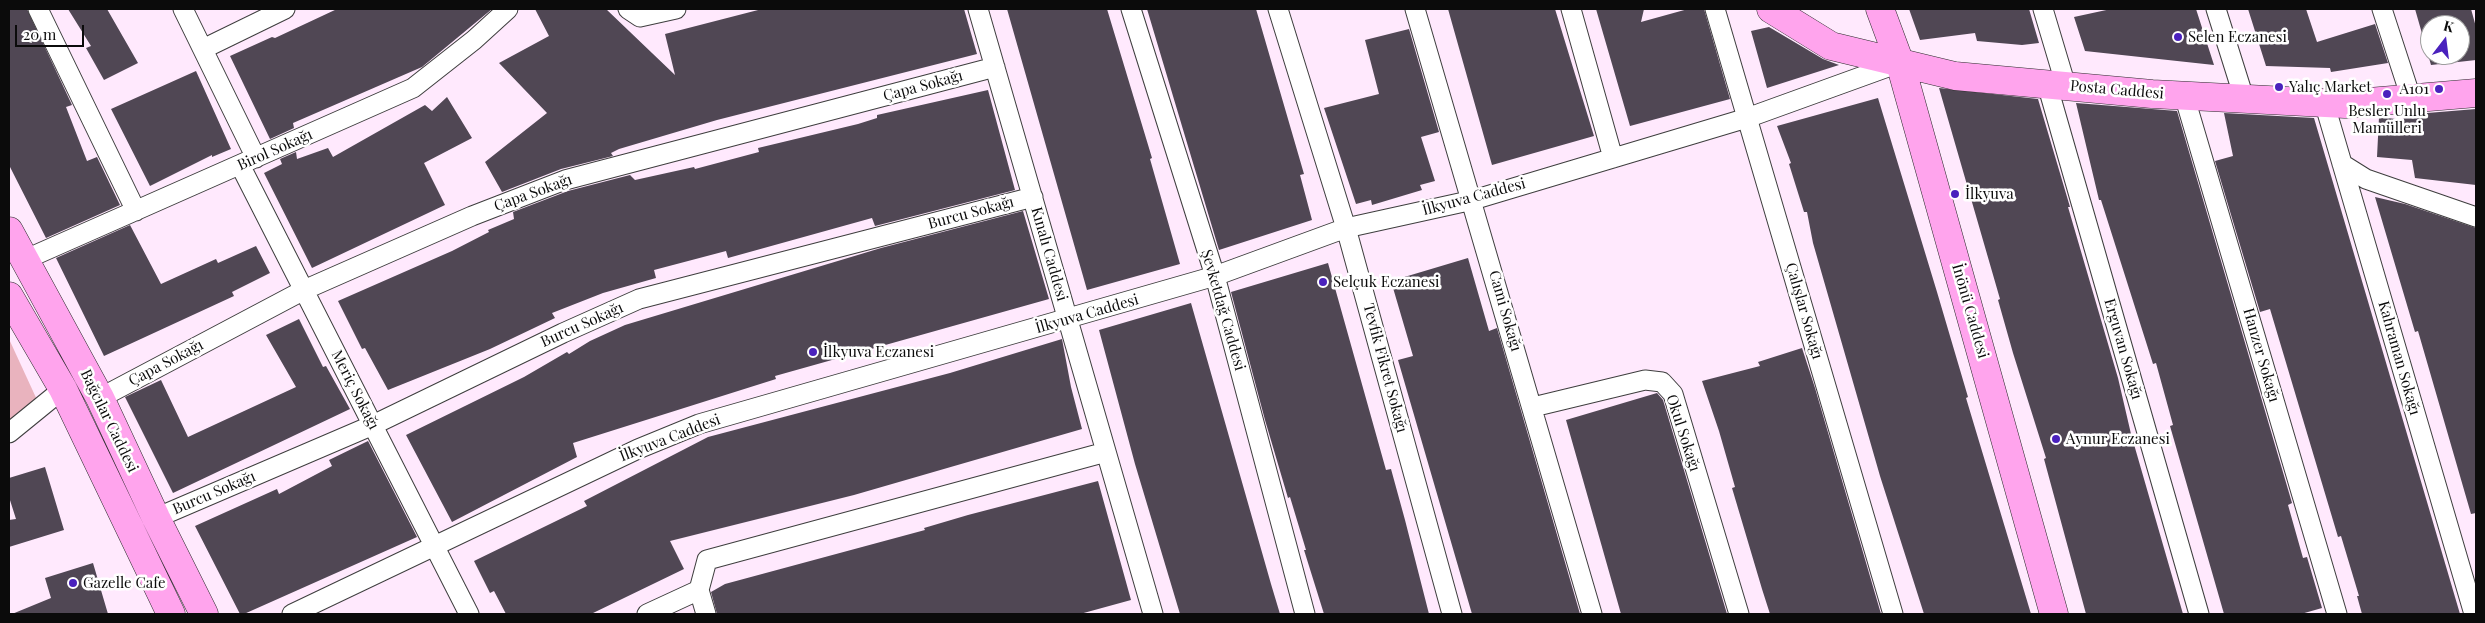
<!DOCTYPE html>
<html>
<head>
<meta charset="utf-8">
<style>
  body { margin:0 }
  #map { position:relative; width:2485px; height:623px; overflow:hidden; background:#ffe9fd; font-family:"Playfair Display",serif }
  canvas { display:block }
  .frame { position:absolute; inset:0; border:10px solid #0b0b0b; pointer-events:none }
  .north { position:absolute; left:2420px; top:15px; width:50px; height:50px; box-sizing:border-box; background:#fff; border:1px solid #9d9d9d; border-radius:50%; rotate:15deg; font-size:14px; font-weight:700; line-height:20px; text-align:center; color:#0b0b0b }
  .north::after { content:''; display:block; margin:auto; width:18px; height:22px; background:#4a21bd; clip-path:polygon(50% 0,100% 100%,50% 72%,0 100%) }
  .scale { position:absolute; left:15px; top:25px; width:69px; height:22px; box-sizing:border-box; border:2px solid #0b0b0b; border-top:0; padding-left:6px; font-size:15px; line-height:18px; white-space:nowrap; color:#0b0b0b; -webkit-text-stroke:4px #fff; paint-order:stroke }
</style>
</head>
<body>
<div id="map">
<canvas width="2485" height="623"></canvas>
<div class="frame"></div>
<div class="north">K</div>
<div class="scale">20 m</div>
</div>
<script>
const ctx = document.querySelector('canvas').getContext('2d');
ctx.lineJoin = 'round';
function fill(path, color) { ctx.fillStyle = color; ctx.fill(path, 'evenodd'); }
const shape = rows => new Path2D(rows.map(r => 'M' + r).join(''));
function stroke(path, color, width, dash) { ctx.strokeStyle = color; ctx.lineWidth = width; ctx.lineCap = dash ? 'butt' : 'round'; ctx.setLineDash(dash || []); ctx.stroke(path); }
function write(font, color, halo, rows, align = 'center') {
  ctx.font = font + ' "Playfair Display",serif'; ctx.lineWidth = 5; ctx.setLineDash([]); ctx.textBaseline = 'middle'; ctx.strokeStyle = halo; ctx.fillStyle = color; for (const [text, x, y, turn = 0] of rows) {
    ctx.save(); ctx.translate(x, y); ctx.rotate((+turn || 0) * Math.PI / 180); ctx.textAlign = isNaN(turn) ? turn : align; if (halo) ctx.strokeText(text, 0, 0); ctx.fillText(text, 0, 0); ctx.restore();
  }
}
const green = shape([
  [9,339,38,402,9,426]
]);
const building = shape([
  [9,9,27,9,72,105,66,107,87,161,97,157,120,205,46,238,9,165],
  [68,9,107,9,138,63,104,80,86,48,91,46],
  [337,9,492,9,422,67,293,123,294,128,270,139,230,56,272,37,275,38],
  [535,9,606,9,675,75,665,34,762,9,964,9,977,54,717,120,619,149,611,153,613,156,561,169,502,192,485,162,547,113,499,63,549,36],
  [1007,9,1107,9,1152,158,1150,159,1180,264,1087,290],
  [1147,9,1256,9,1304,174,1300,175,1312,220,1219,250],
  [1448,9,1555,9,1594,136,1492,165],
  [1596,9,1644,9,1641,22,1688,9,1704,9,1730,99,1630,126],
  [1909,9,2029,9,2039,43,2022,45,1977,41,1975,33,1920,40],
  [2111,9,2196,9,2214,65,2085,51,2074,17],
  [2248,9,2306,9,2317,42,2375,24,2388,63,2331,72,2330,68,2266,66],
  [2415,9,2471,9,2476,27,2476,60,2431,65],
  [2430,25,2460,25,2460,55,2430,55],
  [1769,27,1823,59,1839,65,1767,88,1751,31],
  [1409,29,1439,132,1421,137,1435,181,1420,185,1422,190,1372,205,1371,200,1356,204,1324,108,1379,94,1365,40],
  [196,71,231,149,212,157,212,155,150,186,111,109],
  [1939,88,2038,99,2070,207,2068,207,2118,378,2131,434,2183,614,2086,614,2044,459,2046,458,2013,353,1998,300,2000,299],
  [988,90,1015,190,875,226,872,218,728,258,726,251,654,270,656,278,603,293,552,313,555,318,490,349,388,390,365,348,362,349,338,301,452,251,489,232,488,230,514,219,513,212,568,191,630,175,635,180,694,167,695,169,759,152,758,148,858,124,877,118,877,115],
  [447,97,472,138,424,163,445,205,312,268,264,173,282,164,280,159,296,152,297,159,328,148,333,157,425,105,432,111],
  [1878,98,1937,292,1968,397,1966,398,2031,614,1924,614,1880,476,1813,243,1807,212,1804,212,1789,164,1791,163,1777,126],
  [2076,103,2177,111,2292,503,2288,505,2303,558,2307,557,2322,608,2301,614,2224,614,2170,426,2173,425,2156,363,2153,364,2101,200,2099,200],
  [2476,109,2476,185,2415,178,2412,160,2377,157,2379,117,2404,120,2403,115],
  [2224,113,2314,118,2460,614,2362,614,2357,596,2359,596,2341,536,2338,537,2270,309,2260,312,2215,161,2233,156],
  [2375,197,2405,204,2476,228,2476,513,2471,514,2418,331,2415,332],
  [1023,211,1049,299,775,376,776,379,573,443,577,457,452,522,406,435,524,377,567,352,569,354,590,341,625,325,881,248],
  [130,225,161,284,216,259,218,263,256,246,270,273,232,292,234,296,104,356,56,258],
  [1468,258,1489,331,1497,328,1580,614,1472,614,1398,360,1413,356,1391,281],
  [1328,263,1386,470,1391,469,1405,520,1429,614,1324,614,1304,550,1306,550,1290,497,1288,498,1265,420,1231,292],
  [1191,303,1271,584,1280,614,1180,614,1135,464,1099,330],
  [299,319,323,367,326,366,350,409,173,493,125,397,161,380,188,437,296,387,266,335],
  [1062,339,1071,387,1082,429,854,495,670,541,684,569,591,614,506,614,494,591,490,593,474,561,587,506,584,501,708,437,950,373],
  [1802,348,1815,388,1881,614,1770,614,1762,589,1732,488,1735,487,1719,431,1702,381,1760,366,1758,362],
  [1657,393,1663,400,1727,614,1621,614,1566,420],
  [368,441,417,537,244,614,240,614,195,526,277,489,279,494,332,466,329,460],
  [45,467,64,530,9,547,9,520,16,519,9,497,9,478],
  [1098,481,1131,600,1080,614,717,614,711,592,725,584,925,530,924,528,968,515],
  [93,563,108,614,12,614,51,598,45,578]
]);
const street = shape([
  [38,9,136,211],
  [183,9,256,158],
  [628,9,640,17,676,9],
  [978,9,1153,614],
  [1131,9,1215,276,1305,614],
  [1278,9,1346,228,1452,614],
  [1415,9,1592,614],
  [1571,9,1613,158],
  [1715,9,1893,614],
  [2043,9,2066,86],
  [2216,9,2244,98],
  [2382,9,2411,98],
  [203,49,285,9],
  [2047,84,2199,614],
  [2184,95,2337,614],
  [2324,102,2474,614],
  [2342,164,2366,179,2476,217],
  [240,165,469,614],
  [24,260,413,88,474,40,508,9],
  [100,398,304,290,472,216,565,180,995,67],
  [1533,407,1645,380,1662,382,1673,394,1739,614],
  [9,433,63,389],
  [156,518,373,425,563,333,639,299,1033,197],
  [292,614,638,449,699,424,1215,276,1346,228,1473,200,1747,118,1899,63],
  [647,614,699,590],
  [706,614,699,590,707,560,1106,452]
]);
const secondary = shape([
  [1771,9,1831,46,1955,76,2152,94,2345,104,2476,93],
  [1880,9,1900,63,2054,614],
  [9,231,100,398,156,518,204,614],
  [9,296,63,389,171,614]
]);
const markers = [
  [2178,37,5,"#4a21bd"],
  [2279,87,5,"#4a21bd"],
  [2439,89,5,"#4a21bd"],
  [2387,94,5,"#4a21bd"],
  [1955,194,5,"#4a21bd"],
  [1323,282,5,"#4a21bd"],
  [813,352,5,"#4a21bd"],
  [2056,439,5,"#4a21bd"],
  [73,583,5,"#4a21bd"]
];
const poiNames = [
  ["Selen Eczanesi",2188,37],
  ["Yalıç Market",2289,87],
  ["A101",2429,89,"right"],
  ["Besler Unlu",2387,111,"center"],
  ["Mamülleri",2387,128,"center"],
  ["İlkyuva",1965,194],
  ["Selçuk Eczanesi",1333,282],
  ["İlkyuva Eczanesi",823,352],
  ["Aynur Eczanesi",2066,439],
  ["Gazelle Cafe",83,583]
];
const streetNames = [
  ["Çapa Sokağı",923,86,-15],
  ["Posta Caddesi",2117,90,5],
  ["Birol Sokağı",275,150,-24],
  ["Çapa Sokağı",533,193,-20],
  ["İlkyuva Caddesi",1474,197,-15],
  ["Burcu Sokağı",971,213,-15],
  ["Kınalı Caddesi",1049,254,74],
  ["Şevketdağ Caddesi",1223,310,74],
  ["Cami Sokağı",1505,311,74],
  ["Çalışlar Sokağı",1804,311,74],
  ["İnönü Caddesi",1970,311,74],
  ["İlkyuva Caddesi",1087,314,-16],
  ["Burcu Sokağı",582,325,-24],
  ["Erguvan Sokağı",2123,349,74],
  ["Hanzer Sokağı",2261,355,74],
  ["Kahraman Sokağı",2399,358,74],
  ["Çapa Sokağı",166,363,-28],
  ["Tevfik Fikret Sokağı",1385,368,75],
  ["Meriç Sokağı",355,390,63],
  ["Bağcılar Caddesi",109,421,64],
  ["Okul Sokağı",1683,433,72],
  ["İlkyuva Caddesi",670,438,-21],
  ["Burcu Sokağı",214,493,-23]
];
fill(green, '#e9b3be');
fill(building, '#504754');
stroke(street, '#3e3e3e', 21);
stroke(secondary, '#2d2d2d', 29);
stroke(street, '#fff', 19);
stroke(secondary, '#ffa4ed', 28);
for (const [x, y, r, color] of markers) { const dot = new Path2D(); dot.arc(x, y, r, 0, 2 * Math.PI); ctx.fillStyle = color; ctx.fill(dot); stroke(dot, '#fff', 2); }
write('15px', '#0b0b0b', '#fff', poiNames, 'left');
write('15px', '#0b0b0b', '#fff', streetNames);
</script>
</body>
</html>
